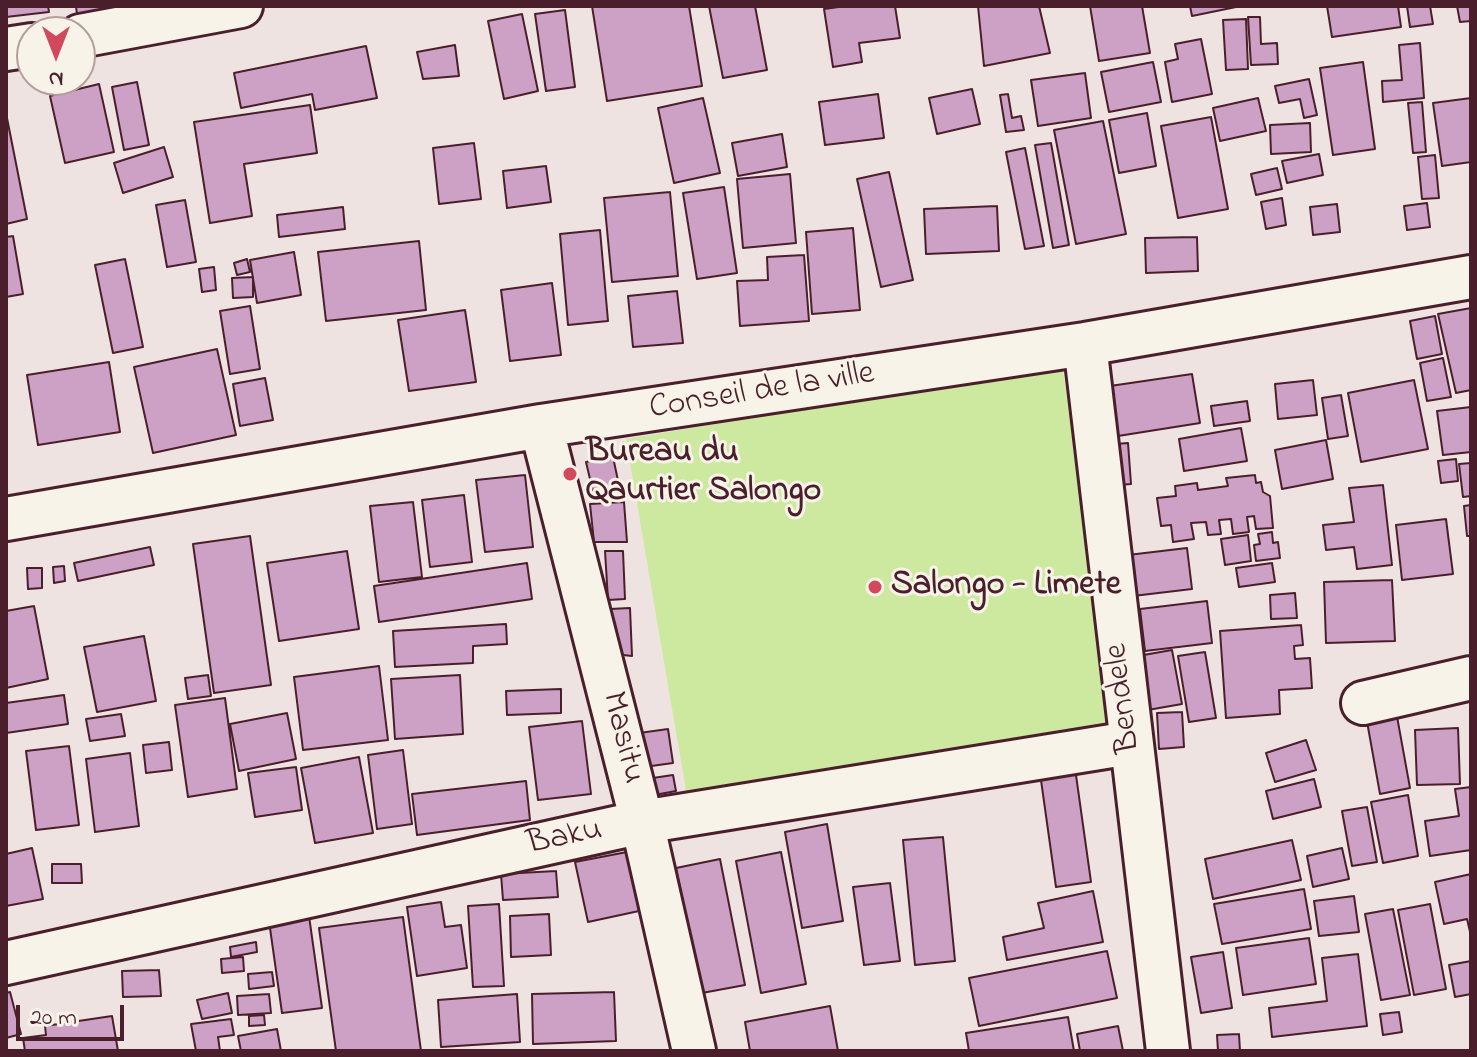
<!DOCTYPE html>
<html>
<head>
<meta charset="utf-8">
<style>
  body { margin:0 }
  #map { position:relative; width:1477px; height:1057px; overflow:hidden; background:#efe3e1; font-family:"Indie Flower",sans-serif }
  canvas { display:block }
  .frame { position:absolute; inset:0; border:8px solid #4a1f2b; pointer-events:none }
  .north { position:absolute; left:16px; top:16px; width:80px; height:80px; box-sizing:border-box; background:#f7f3e8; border:2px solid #b29e9c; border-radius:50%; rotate:180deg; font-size:22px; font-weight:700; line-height:32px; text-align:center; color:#4a1f2b }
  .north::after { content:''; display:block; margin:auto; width:28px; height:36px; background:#d1495b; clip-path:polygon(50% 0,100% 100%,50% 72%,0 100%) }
  .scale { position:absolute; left:16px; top:1005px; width:108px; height:36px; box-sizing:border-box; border:4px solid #4a1f2b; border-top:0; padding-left:10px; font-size:24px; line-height:28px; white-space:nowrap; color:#4a1f2b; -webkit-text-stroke:6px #f7f3e8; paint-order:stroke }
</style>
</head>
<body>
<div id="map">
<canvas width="1477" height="1057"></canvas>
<div class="frame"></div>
<div class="north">N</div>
<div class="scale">20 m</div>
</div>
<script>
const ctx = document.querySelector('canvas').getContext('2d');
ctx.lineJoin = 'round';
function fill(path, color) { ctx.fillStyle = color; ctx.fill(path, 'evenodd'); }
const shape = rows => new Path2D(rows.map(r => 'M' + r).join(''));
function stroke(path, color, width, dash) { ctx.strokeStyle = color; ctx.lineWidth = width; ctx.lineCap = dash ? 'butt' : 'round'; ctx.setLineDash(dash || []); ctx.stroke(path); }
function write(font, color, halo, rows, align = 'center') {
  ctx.font = font + ' "Indie Flower",sans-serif'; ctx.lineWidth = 6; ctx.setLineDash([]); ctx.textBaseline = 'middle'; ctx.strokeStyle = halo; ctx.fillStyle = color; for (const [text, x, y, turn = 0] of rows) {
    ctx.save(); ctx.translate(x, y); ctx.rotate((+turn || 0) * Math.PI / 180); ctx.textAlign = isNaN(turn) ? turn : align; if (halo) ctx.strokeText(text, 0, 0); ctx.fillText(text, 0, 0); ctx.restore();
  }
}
const green = shape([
  [1062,366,1125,736,689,808,626,439]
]);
const building = shape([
  [6,6,48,6,49,12,6,17,6,6],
  [76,6,139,6,140,11,77,15,76,6],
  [592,6,689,6,702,86,607,101,592,6],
  [709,6,755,6,767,70,723,78,709,6],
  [846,6,895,6,900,38,859,43,862,62,833,67,824,9,846,6],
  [978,6,1039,6,1050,53,984,66,978,6],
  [1090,6,1142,6,1150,53,1099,61,1090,6],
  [1190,6,1236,6,1236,7,1192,16,1190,6],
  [1327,6,1398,6,1401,27,1332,37,1327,6],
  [1407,6,1430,6,1433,24,1410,27,1407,6],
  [1457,6,1471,6,1471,21,1460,22,1457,6],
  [565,10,575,87,546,91,535,14,565,10],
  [522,14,538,91,504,99,488,21,522,14],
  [1248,17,1260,17,1261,44,1277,43,1278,64,1251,65,1248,17],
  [1246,19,1248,69,1226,70,1223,20,1246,19],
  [1201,39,1212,94,1172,102,1165,62,1178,59,1175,44,1201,39],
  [1420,43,1424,98,1383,102,1382,81,1402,80,1399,45,1420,43],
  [455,45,459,76,423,79,417,52,455,45],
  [366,46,377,98,315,110,312,94,241,108,234,73,366,46],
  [1153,62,1161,102,1109,112,1101,72,1153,62],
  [1363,62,1375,149,1333,155,1320,68,1363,62],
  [1085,73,1091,118,1038,126,1031,80,1085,73],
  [1309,79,1317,115,1304,118,1300,99,1279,103,1275,86,1309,79],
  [137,82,149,145,124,150,112,87,137,82],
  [99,84,114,152,65,163,50,96,99,84],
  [972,89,980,124,937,134,929,98,972,89],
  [878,94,884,138,825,145,819,102,878,94],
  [1008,94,1012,118,1021,116,1024,130,1006,132,1000,95,1008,94],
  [703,98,720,173,674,183,658,108,703,98],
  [1258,98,1266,131,1220,141,1213,108,1258,98],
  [1471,98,1471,162,1442,166,1433,103,1471,98],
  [1422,102,1426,152,1413,153,1408,103,1422,102],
  [310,105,317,153,244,164,252,216,210,223,194,122,310,105],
  [6,113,27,219,6,224,6,113],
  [1147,113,1156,166,1119,173,1109,120,1147,113],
  [1211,117,1228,209,1178,218,1161,126,1211,117],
  [1103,121,1126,234,1076,244,1054,130,1103,121],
  [1310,123,1311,152,1271,154,1270,125,1310,123],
  [782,134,787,167,738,176,732,143,782,134],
  [474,143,481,199,439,204,433,148,474,143],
  [1051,143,1069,245,1053,248,1035,145,1051,143],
  [164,147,173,177,123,193,114,163,164,147],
  [1025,148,1044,246,1025,249,1006,152,1025,148],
  [1319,154,1323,175,1287,183,1282,161,1319,154],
  [1435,155,1439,198,1422,199,1418,157,1435,155],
  [546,166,551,202,507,208,503,171,546,166],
  [1277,168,1282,189,1256,195,1251,174,1277,168],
  [889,172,913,280,881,287,857,179,889,172],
  [790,174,796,243,743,248,737,179,790,174],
  [724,187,737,273,697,279,683,193,724,187],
  [670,192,678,276,612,282,604,198,670,192],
  [1282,198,1286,225,1266,229,1261,202,1282,198],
  [185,200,196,262,167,267,156,205,185,200],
  [1427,203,1430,227,1407,230,1404,206,1427,203],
  [1337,204,1340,232,1313,235,1310,207,1337,204],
  [997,206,999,251,926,254,924,209,997,206],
  [343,207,345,229,279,237,277,215,343,207],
  [853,228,860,310,812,314,806,232,853,228],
  [600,230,608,321,568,325,560,234,600,230],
  [13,236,23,294,6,297,6,237,13,236],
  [1197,237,1198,271,1146,273,1145,238,1197,237],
  [419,241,426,310,326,321,318,252,419,241],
  [294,252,301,295,257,303,250,260,294,252],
  [804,255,809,321,740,326,737,281,768,280,767,257,804,255],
  [125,259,143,347,113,353,95,265,125,259],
  [247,259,250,272,237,275,234,263,247,259],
  [214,267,216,290,202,292,199,269,214,267],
  [253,277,253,297,233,298,232,278,253,277],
  [552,283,561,355,510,361,501,290,552,283],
  [677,291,683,343,633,347,628,296,677,291],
  [250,306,260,369,230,374,220,311,250,306],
  [1471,308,1471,390,1456,393,1438,314,1471,308],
  [465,310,476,382,409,391,398,320,465,310],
  [1435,316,1442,354,1417,359,1410,321,1435,316],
  [217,349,236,435,153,453,134,367,217,349],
  [1443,358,1451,397,1427,401,1420,363,1443,358],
  [109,362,120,432,38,445,27,375,109,362],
  [1192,374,1200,423,1118,436,1110,386,1192,374],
  [265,378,273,420,240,426,233,384,265,378],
  [1313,380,1317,415,1278,419,1275,384,1313,380],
  [1414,380,1428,449,1361,462,1348,393,1414,380],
  [1341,395,1348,436,1328,439,1322,398,1341,395],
  [1247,401,1250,421,1214,426,1211,406,1247,401],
  [1471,407,1471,452,1443,455,1437,411,1471,407],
  [1241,428,1247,461,1184,471,1179,439,1241,428],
  [1326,440,1333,479,1282,489,1275,450,1326,440],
  [1128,443,1131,484,1106,486,1103,445,1128,443],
  [613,457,620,490,594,496,586,462,613,457],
  [1456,459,1458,481,1441,483,1438,461,1456,459],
  [1471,463,1471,496,1463,497,1459,464,1471,463],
  [525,475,533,547,485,552,476,480,525,475],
  [1255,475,1256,483,1261,482,1263,492,1270,496,1273,528,1256,529,1254,516,1247,517,1249,532,1233,534,1231,519,1219,520,1221,534,1208,535,1206,522,1191,523,1194,539,1173,542,1171,525,1161,526,1157,498,1176,496,1175,486,1197,483,1198,490,1228,486,1226,478,1255,475],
  [1383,485,1392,565,1357,569,1354,547,1326,550,1323,525,1354,522,1349,488,1383,485],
  [464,495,472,562,430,567,422,500,464,495],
  [413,502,422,577,379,582,370,506,413,502],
  [624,502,627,542,594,542,590,504,624,502],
  [1471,505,1471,536,1467,536,1464,506,1471,505],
  [1446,519,1453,574,1402,580,1396,525,1446,519],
  [1272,532,1273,543,1278,542,1280,558,1256,561,1254,545,1260,544,1258,534,1272,532],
  [1248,535,1251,561,1225,565,1221,539,1248,535],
  [250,536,271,685,214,693,193,544,250,536],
  [150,547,154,565,78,581,74,563,150,547],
  [1187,548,1192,589,1133,596,1128,555,1187,548],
  [347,551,359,629,279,641,267,563,347,551],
  [605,551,623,551,625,599,608,600,605,551],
  [527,563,532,599,379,622,374,586,527,563],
  [1272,563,1275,582,1239,587,1236,568,1272,563],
  [64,566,65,581,54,583,53,567,64,566],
  [27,568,42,568,42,588,28,589,27,568],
  [1392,580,1395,641,1326,643,1324,582,1392,580],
  [1295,593,1297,618,1271,619,1270,595,1295,593],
  [1207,601,1212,643,1145,651,1140,609,1207,601],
  [34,606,48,679,6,688,6,611,34,606],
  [630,608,632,656,614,654,610,609,630,608],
  [506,624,507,644,473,646,473,663,395,667,393,631,506,624],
  [1301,625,1303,645,1294,646,1295,659,1310,658,1312,688,1279,690,1280,714,1226,718,1220,631,1301,625],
  [144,636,156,701,97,712,84,647,144,636],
  [1172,650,1182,704,1142,711,1132,657,1172,650],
  [1205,652,1216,718,1189,722,1178,656,1205,652],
  [379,666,388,740,303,750,294,677,379,666],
  [208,675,211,696,188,699,185,678,208,675],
  [460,675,463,734,395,739,391,679,460,675],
  [561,689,561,713,507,715,506,691,561,689],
  [64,695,68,724,6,733,6,703,64,695],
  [225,698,237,789,188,797,175,705,225,698],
  [1396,711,1410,788,1380,794,1366,716,1396,711],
  [1182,712,1184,747,1159,749,1157,713,1182,712],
  [287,713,296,759,239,771,230,724,287,713],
  [121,714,125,736,90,741,86,719,121,714],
  [582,721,591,794,538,800,529,727,582,721],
  [1458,728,1460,784,1417,785,1415,730,1458,728],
  [668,729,673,763,637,768,632,734,668,729],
  [1306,740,1316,770,1275,782,1266,753,1306,740],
  [169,742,172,770,146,773,143,745,169,742],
  [69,746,79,825,36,830,26,751,69,746],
  [403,750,412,824,377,829,368,755,403,750],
  [130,753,139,826,95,832,86,759,130,753],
  [359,757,373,833,315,843,301,768,359,757],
  [296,767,302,810,255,817,248,773,296,767],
  [1075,768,1091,882,1056,887,1040,773,1075,768],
  [673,775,676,791,649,796,646,779,673,775],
  [1314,779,1321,807,1273,819,1266,791,1314,779],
  [526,781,530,820,417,835,412,794,526,781],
  [1471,787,1471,850,1430,856,1425,821,1459,816,1455,789,1471,787],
  [1408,795,1418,856,1383,863,1371,802,1408,795],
  [1367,807,1377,862,1352,866,1342,811,1367,807],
  [827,824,843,921,802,928,785,832,827,824],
  [943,837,955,961,915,965,903,840,943,837],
  [1292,840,1301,880,1213,899,1205,859,1292,840],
  [32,848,43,899,6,906,6,854,32,848],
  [1342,848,1349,879,1313,887,1307,856,1342,848],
  [627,852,639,911,588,922,575,862,627,852],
  [781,852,806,984,761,993,736,861,781,852],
  [720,859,745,985,702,993,676,868,720,859],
  [52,864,81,864,82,883,52,883,52,864],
  [556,871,558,897,503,900,501,874,556,871],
  [1471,874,1471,936,1467,919,1444,924,1435,882,1471,874],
  [890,883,900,961,864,965,853,887,890,883],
  [1304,889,1311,929,1222,944,1214,904,1304,889],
  [1093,891,1103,942,1007,960,1003,937,1044,928,1038,903,1093,891],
  [1354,896,1359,932,1319,936,1314,901,1354,896],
  [441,902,445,927,461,925,467,968,417,976,407,907,441,902],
  [499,904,504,986,473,987,468,906,499,904],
  [1430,904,1446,989,1414,995,1398,910,1430,904],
  [1393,909,1410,995,1381,1000,1365,914,1393,909],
  [549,914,551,955,511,957,510,916,549,914],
  [309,916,322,1008,282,1013,269,921,309,916],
  [403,917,421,1051,336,1051,319,928,403,917],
  [1309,938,1316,984,1243,995,1236,948,1309,938],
  [256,942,257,952,231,957,230,947,256,942],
  [1107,951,1117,998,979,1026,969,978,1107,951],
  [1223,952,1232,1008,1201,1013,1191,957,1223,952],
  [1358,954,1367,1026,1272,1037,1269,1008,1327,1001,1322,958,1358,954],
  [243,957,244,971,222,973,221,959,243,957],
  [1471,961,1471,994,1455,997,1449,965,1471,961],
  [159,970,161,996,123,997,122,971,159,970],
  [272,972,274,986,249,989,248,974,272,972],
  [10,992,21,1034,6,1038,6,993,10,992],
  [614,992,616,1041,533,1044,532,994,614,992],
  [228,993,232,1013,202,1019,197,1000,228,993],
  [269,994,271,1013,238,1015,237,996,269,994],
  [517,994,520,1042,441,1047,438,1000,517,994],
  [830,1006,838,1051,750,1051,745,1022,830,1006],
  [1399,1012,1402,1032,1383,1035,1380,1014,1399,1012],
  [264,1015,265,1025,249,1026,249,1016,264,1015],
  [112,1016,118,1051,25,1051,23,1038,46,1035,45,1026,112,1016],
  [1068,1017,1074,1051,969,1051,966,1033,1068,1017],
  [231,1019,234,1035,218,1037,220,1051,196,1051,191,1024,231,1019],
  [1118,1026,1123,1051,1080,1051,1077,1034,1118,1026],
  [277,1029,281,1051,241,1051,238,1036,277,1029],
  [1239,1034,1240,1051,1218,1051,1217,1035,1239,1034]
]);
const street = shape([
  [80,36,241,6],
  [6,49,32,45],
  [1085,344,1168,1051],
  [541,426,642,822,694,1051],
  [6,519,541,426,1085,344,1471,277],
  [1363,703,1471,678],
  [6,963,642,822,1130,743]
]);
const markers = [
  [570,474,8,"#d1495b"],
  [875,587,8,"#d1495b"]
];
const streetNames = [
  ["Conseil de la ville",762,393,-9],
  ["Bendele",1125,698,-97],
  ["Masitu",621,738,76],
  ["Baku",565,839,-12]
];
const poiNames = [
  ["Bureau du",586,454],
  ["Qaurtier Salongo",586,493],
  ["Salongo - Limete",891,587]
];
fill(green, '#cde89f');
fill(building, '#cda1c5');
stroke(building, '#4a1f2b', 2);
stroke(street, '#4a1f2b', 48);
stroke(street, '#f7f3e8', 42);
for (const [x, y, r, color] of markers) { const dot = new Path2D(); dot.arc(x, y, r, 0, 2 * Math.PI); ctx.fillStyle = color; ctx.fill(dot); stroke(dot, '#f7f3e8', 3); }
write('34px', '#4a1f2b', '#f7f3e8', streetNames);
write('bold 34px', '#4a1f2b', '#f7f3e8', poiNames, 'left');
</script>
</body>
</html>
